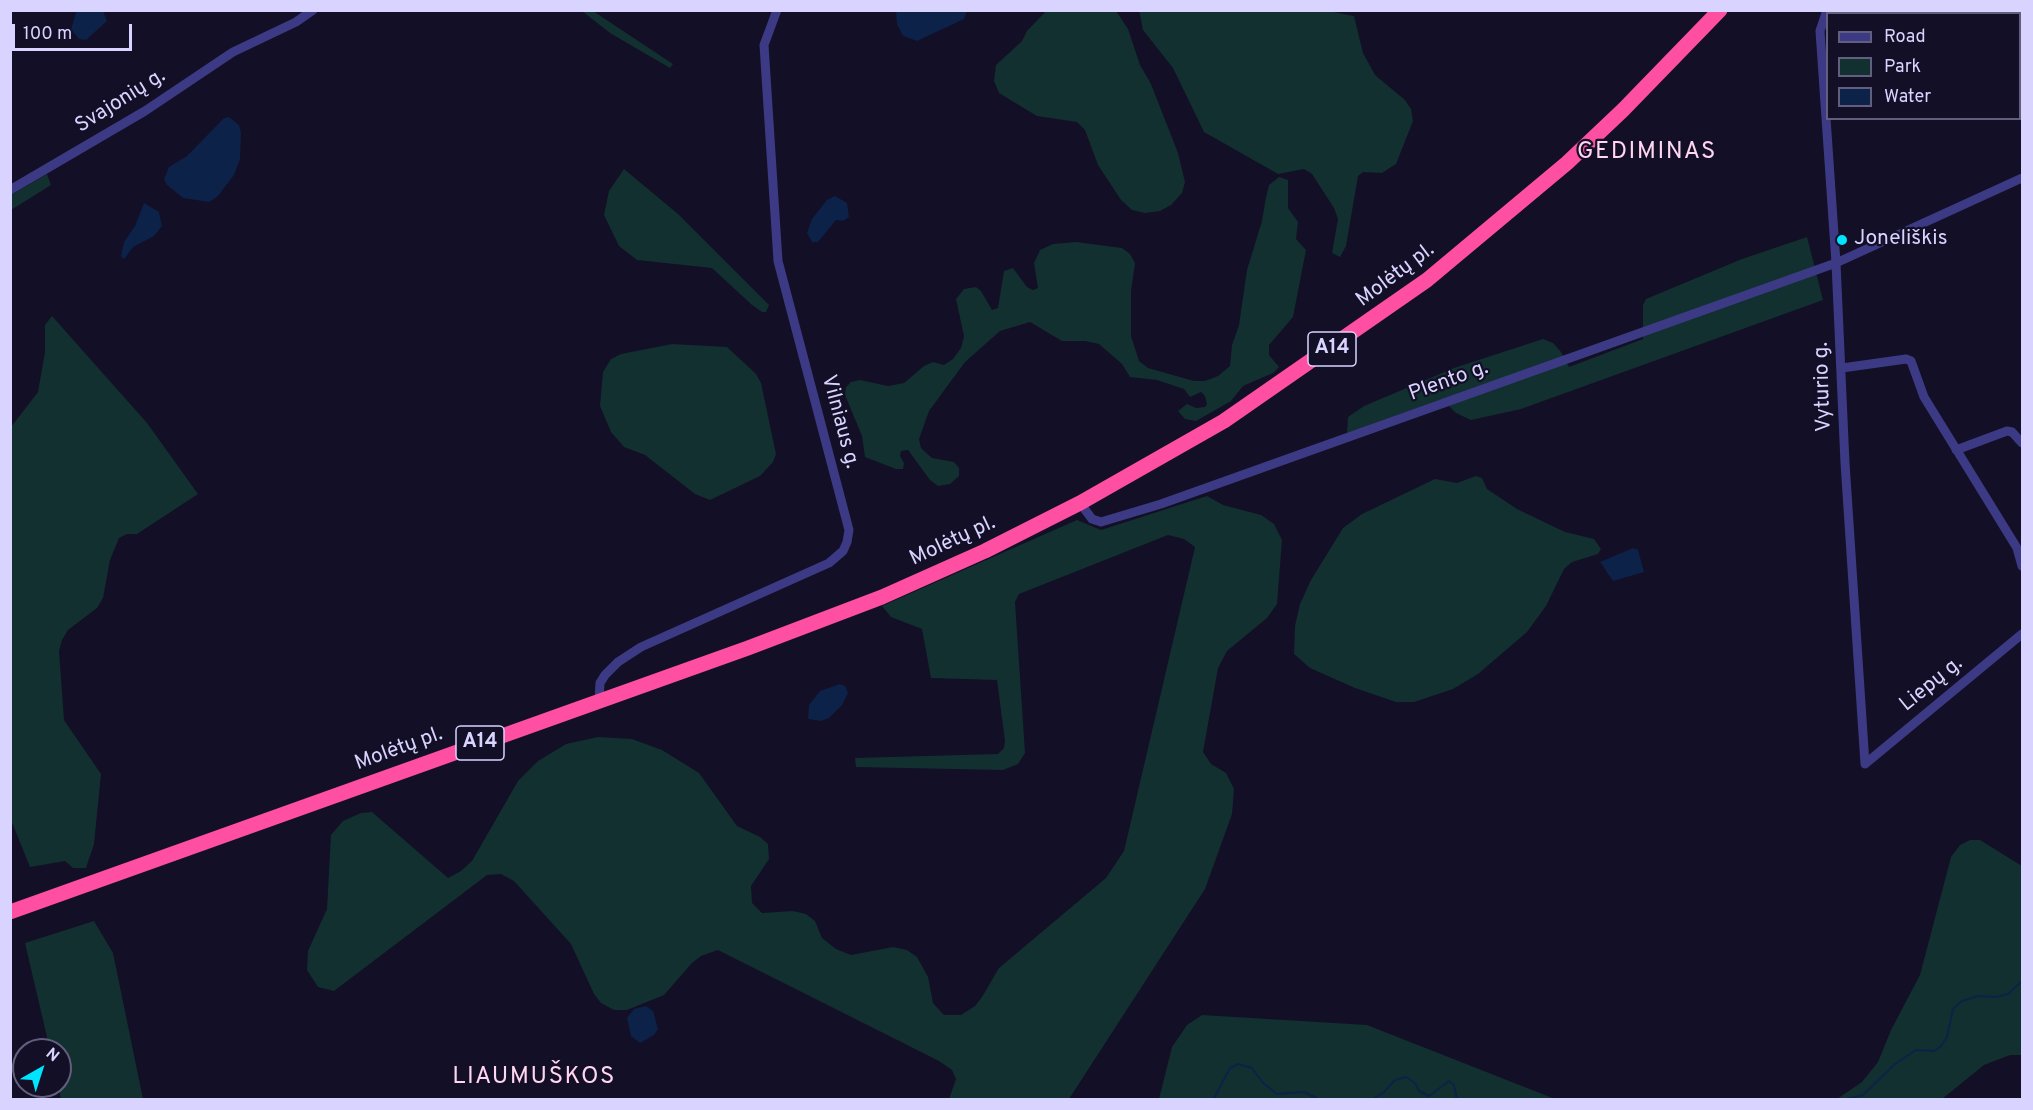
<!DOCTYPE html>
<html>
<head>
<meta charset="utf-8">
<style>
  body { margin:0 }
  #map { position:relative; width:2033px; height:1110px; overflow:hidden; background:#130f26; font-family:Overpass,sans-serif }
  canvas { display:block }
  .frame { position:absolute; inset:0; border:12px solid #d9d4ff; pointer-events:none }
  .legend { position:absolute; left:1826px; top:12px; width:195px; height:108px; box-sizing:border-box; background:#130f26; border:2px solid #625e7d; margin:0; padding:8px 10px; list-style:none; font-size:18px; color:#d9d4ff }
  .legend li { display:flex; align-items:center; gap:12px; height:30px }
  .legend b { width:30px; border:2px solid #625e7d }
  .north { position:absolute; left:12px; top:1038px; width:60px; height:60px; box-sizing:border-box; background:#130f26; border:2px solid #625e7d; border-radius:50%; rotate:39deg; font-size:16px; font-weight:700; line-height:24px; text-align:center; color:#d9d4ff }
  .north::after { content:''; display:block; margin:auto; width:21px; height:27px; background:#00e5ff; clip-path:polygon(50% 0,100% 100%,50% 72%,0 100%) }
  .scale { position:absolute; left:12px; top:24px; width:120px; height:27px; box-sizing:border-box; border:3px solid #d9d4ff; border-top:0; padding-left:8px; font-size:18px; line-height:21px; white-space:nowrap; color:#d9d4ff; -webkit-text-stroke:4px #130f26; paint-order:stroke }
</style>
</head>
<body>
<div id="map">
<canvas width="2033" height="1110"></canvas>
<div class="frame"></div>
<ul class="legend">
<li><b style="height:8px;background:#3d3a85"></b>Road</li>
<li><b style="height:16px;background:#12302f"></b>Park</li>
<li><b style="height:16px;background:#0c2248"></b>Water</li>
</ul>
<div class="north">N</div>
<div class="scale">100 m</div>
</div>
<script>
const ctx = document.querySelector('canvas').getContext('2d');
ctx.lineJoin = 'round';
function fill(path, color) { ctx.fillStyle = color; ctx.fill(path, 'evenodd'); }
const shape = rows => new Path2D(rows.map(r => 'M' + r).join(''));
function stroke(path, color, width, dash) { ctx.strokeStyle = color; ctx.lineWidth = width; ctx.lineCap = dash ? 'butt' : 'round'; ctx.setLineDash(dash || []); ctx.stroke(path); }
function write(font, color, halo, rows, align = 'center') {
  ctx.font = font + ' Overpass,sans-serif'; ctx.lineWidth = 4.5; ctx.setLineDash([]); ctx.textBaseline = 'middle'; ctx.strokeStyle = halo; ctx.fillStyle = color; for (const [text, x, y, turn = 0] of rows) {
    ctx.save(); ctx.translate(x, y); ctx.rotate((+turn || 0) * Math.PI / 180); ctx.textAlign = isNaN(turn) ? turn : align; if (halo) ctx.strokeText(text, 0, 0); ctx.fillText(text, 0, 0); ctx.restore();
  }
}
const green = shape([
  [1047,10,1116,11,1128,29,1140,65,1151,84,1178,153,1185,182,1182,193,1171,205,1160,211,1145,213,1132,210,1121,200,1098,165,1085,130,1077,122,1037,116,999,93,994,81,996,65,1022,41,1027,31],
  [1139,10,1323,10,1354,16,1363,53,1375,75,1405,100,1411,109,1413,121,1396,164,1382,173,1363,172,1358,176,1346,246,1340,257,1332,253,1338,219,1334,208,1312,174,1304,169,1278,174,1204,132,1173,68,1143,30],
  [582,11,593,11,673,64,670,68,610,33],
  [624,169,678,214,769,305,766,312,762,312,752,305,712,268,637,260,619,246,604,215,609,191],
  [47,174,51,185,11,210,11,195],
  [1279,177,1288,180,1288,208,1298,222,1296,239,1306,250,1293,317,1269,345,1269,355,1279,367,1273,373,1243,386,1231,401,1196,421,1185,419,1178,411,1187,404,1196,408,1205,407,1207,404,1205,396,1201,392,1190,397,1184,389,1157,380,1130,377,1122,364,1099,344,1085,341,1062,341,1030,322,1000,331,965,362,929,411,919,439,921,448,932,458,954,462,959,468,959,476,950,484,938,486,930,480,908,450,901,451,900,456,904,463,903,469,896,469,865,457,862,436,845,395,846,387,851,382,860,380,888,386,904,383,924,366,933,362,944,365,953,359,961,348,964,336,956,299,964,289,976,287,981,291,992,310,998,308,1004,271,1013,268,1027,287,1033,290,1038,288,1034,263,1040,250,1053,244,1076,242,1122,248,1130,254,1135,263,1131,291,1131,336,1139,361,1148,368,1194,381,1205,381,1218,376,1230,366,1232,345,1239,325,1247,270,1262,221,1266,197,1269,185],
  [1807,237,1823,300,1521,409,1471,420,1456,413,1442,399,1347,433,1348,417,1364,406,1454,368,1543,339,1553,343,1561,352,1569,367,1643,339,1643,305,1646,299,1742,259],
  [52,316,147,423,198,494,137,534,127,534,119,538,110,560,103,598,97,608,68,630,62,640,59,651,64,720,101,774,94,844,86,868,73,868,65,861,30,867,11,820,11,427,38,392,45,352,45,325],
  [672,344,727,347,756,374,761,383,776,454,773,462,760,476,710,500,695,494,645,455,624,447,611,432,600,406,603,372,611,359,621,354],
  [1476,476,1482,478,1487,489,1517,509,1565,532,1594,539,1601,549,1598,554,1572,562,1564,569,1546,606,1527,632,1478,674,1453,689,1414,702,1396,702,1355,688,1310,668,1294,654,1295,626,1300,604,1311,580,1343,528,1362,514,1435,479,1457,483],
  [1207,496,1223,505,1261,515,1274,524,1282,540,1277,604,1267,618,1227,651,1218,668,1203,752,1211,764,1226,773,1234,789,1232,814,1205,889,1069,1099,949,1099,956,1079,952,1070,939,1061,718,950,701,956,692,963,664,995,627,1010,614,1010,601,1003,594,994,571,944,514,881,501,874,487,875,334,991,318,987,307,970,308,951,327,909,331,835,343,821,361,813,372,812,448,878,461,871,472,861,518,781,538,761,566,744,598,737,632,739,662,750,699,773,737,826,760,837,768,844,769,859,751,886,752,903,762,913,793,911,806,914,815,921,822,938,836,949,851,955,893,947,907,950,917,957,928,977,933,1003,944,1015,961,1015,975,1006,982,997,999,968,1106,878,1124,851,1195,547,1184,539,1168,535,1019,594,1015,602,1025,753,1018,764,1003,770,856,767,855,758,998,754,1004,748,1005,741,997,680,931,678,922,629,891,617,882,606,1077,520,1101,530],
  [1970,840,1980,840,2022,866,2022,1055,2010,1055,1984,1065,1942,1099,1837,1099,1862,1082,1878,1062,1891,1030,1920,975,1951,857,1960,845],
  [94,921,113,953,143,1099,61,1099,58,1086,60,1050,50,1050,25,943],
  [1202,1015,1367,1025,1555,1099,1159,1099,1172,1047,1187,1025]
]);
const water = shape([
  [77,10,103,11,107,21,86,40,79,39,71,29],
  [896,11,967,11,964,19,917,41,903,36,897,24],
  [229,117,239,125,241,133,240,159,234,175,218,196,209,202,183,198,167,185,164,179,169,167,187,156,224,118],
  [835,196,847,203,849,217,843,221,836,220,818,242,812,242,807,233,812,219,827,200],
  [144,203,159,212,162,226,154,236,133,247,124,259,121,256,124,242,135,226],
  [1633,548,1638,550,1644,572,1613,581,1600,562],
  [840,684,845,686,848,693,842,705,829,718,821,721,808,719,809,705,820,691],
  [646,1006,653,1011,658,1029,654,1035,640,1043,631,1036,627,1018,634,1009]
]);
const stream = shape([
  [1213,1100,1230,1068,1238,1064,1252,1068,1263,1083,1277,1094,1304,1092,1320,1100],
  [1371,1100,1383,1093,1395,1080,1406,1077,1415,1083,1419,1091,1429,1096,1449,1081,1454,1085,1457,1100],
  [1843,1100,1863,1095,1895,1064,1916,1050,1934,1051,1941,1046,1947,1037,1953,1009,1962,1001,1978,996,1996,997,2008,994,2022,981]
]);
const minor = shape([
  [1827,10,1820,31,1836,263,1845,463,1865,764],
  [10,190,145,111,233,52,296,22,313,10],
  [1842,368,1906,359,1911,361,1924,397,2017,548,2022,566],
  [1956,450,2007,431,2012,432,2022,443],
  [1080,503,1092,519,1101,522,1161,504,1836,263,2022,178],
  [599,700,600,683,605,675,618,662,641,647,829,563,843,551,847,542,849,530,778,261,764,45,777,10],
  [1865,764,2022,634]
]);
const highway = shape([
  [10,912,748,648,882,597,985,551,1080,503,1224,421,1427,280,1567,163,1623,110,1720,10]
]);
const markers = [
  [1842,240,6,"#00e5ff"]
];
const shields = [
  [1332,349,48],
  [480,743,48]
];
const shieldNames = [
  ["A14",1332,349],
  ["A14",480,743]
];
const streetNames = [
  ["Svajonių g.",121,102,-32],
  ["Molėtų pl.",1396,276,-37],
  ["Plento g.",1449,382,-20],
  ["Vyturio g.",1824,387,-92],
  ["Vilniaus g.",839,422,75],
  ["Molėtų pl.",953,542,-25],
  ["Liepų g.",1932,685,-39],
  ["Molėtų pl.",399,750,-20]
];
const poiNames = [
  ["Joneliškis",1854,240]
];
const quarterNames = [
  ["GEDIMINAS",1647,153],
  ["LIAUMUŠKOS",534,1078]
];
fill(green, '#12302f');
fill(water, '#0c2248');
stroke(stream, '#0c2248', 2);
stroke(minor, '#3d3a85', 9);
stroke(highway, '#ff4fa3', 15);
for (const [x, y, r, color] of markers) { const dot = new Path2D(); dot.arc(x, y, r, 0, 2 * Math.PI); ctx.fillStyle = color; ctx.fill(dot); stroke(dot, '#130f26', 2); }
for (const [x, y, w] of shields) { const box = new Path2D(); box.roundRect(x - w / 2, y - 17, w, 34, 4.5); ctx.fillStyle = '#130f26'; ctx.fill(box); stroke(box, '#d9d4ff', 1.5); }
write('bold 20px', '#d9d4ff', null, shieldNames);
write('21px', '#d9d4ff', '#130f26', streetNames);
write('21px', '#d9d4ff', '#130f26', poiNames, 'left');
ctx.letterSpacing = '1.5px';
write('24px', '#ffd6f0', '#130f26', quarterNames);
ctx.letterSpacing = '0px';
</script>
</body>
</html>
